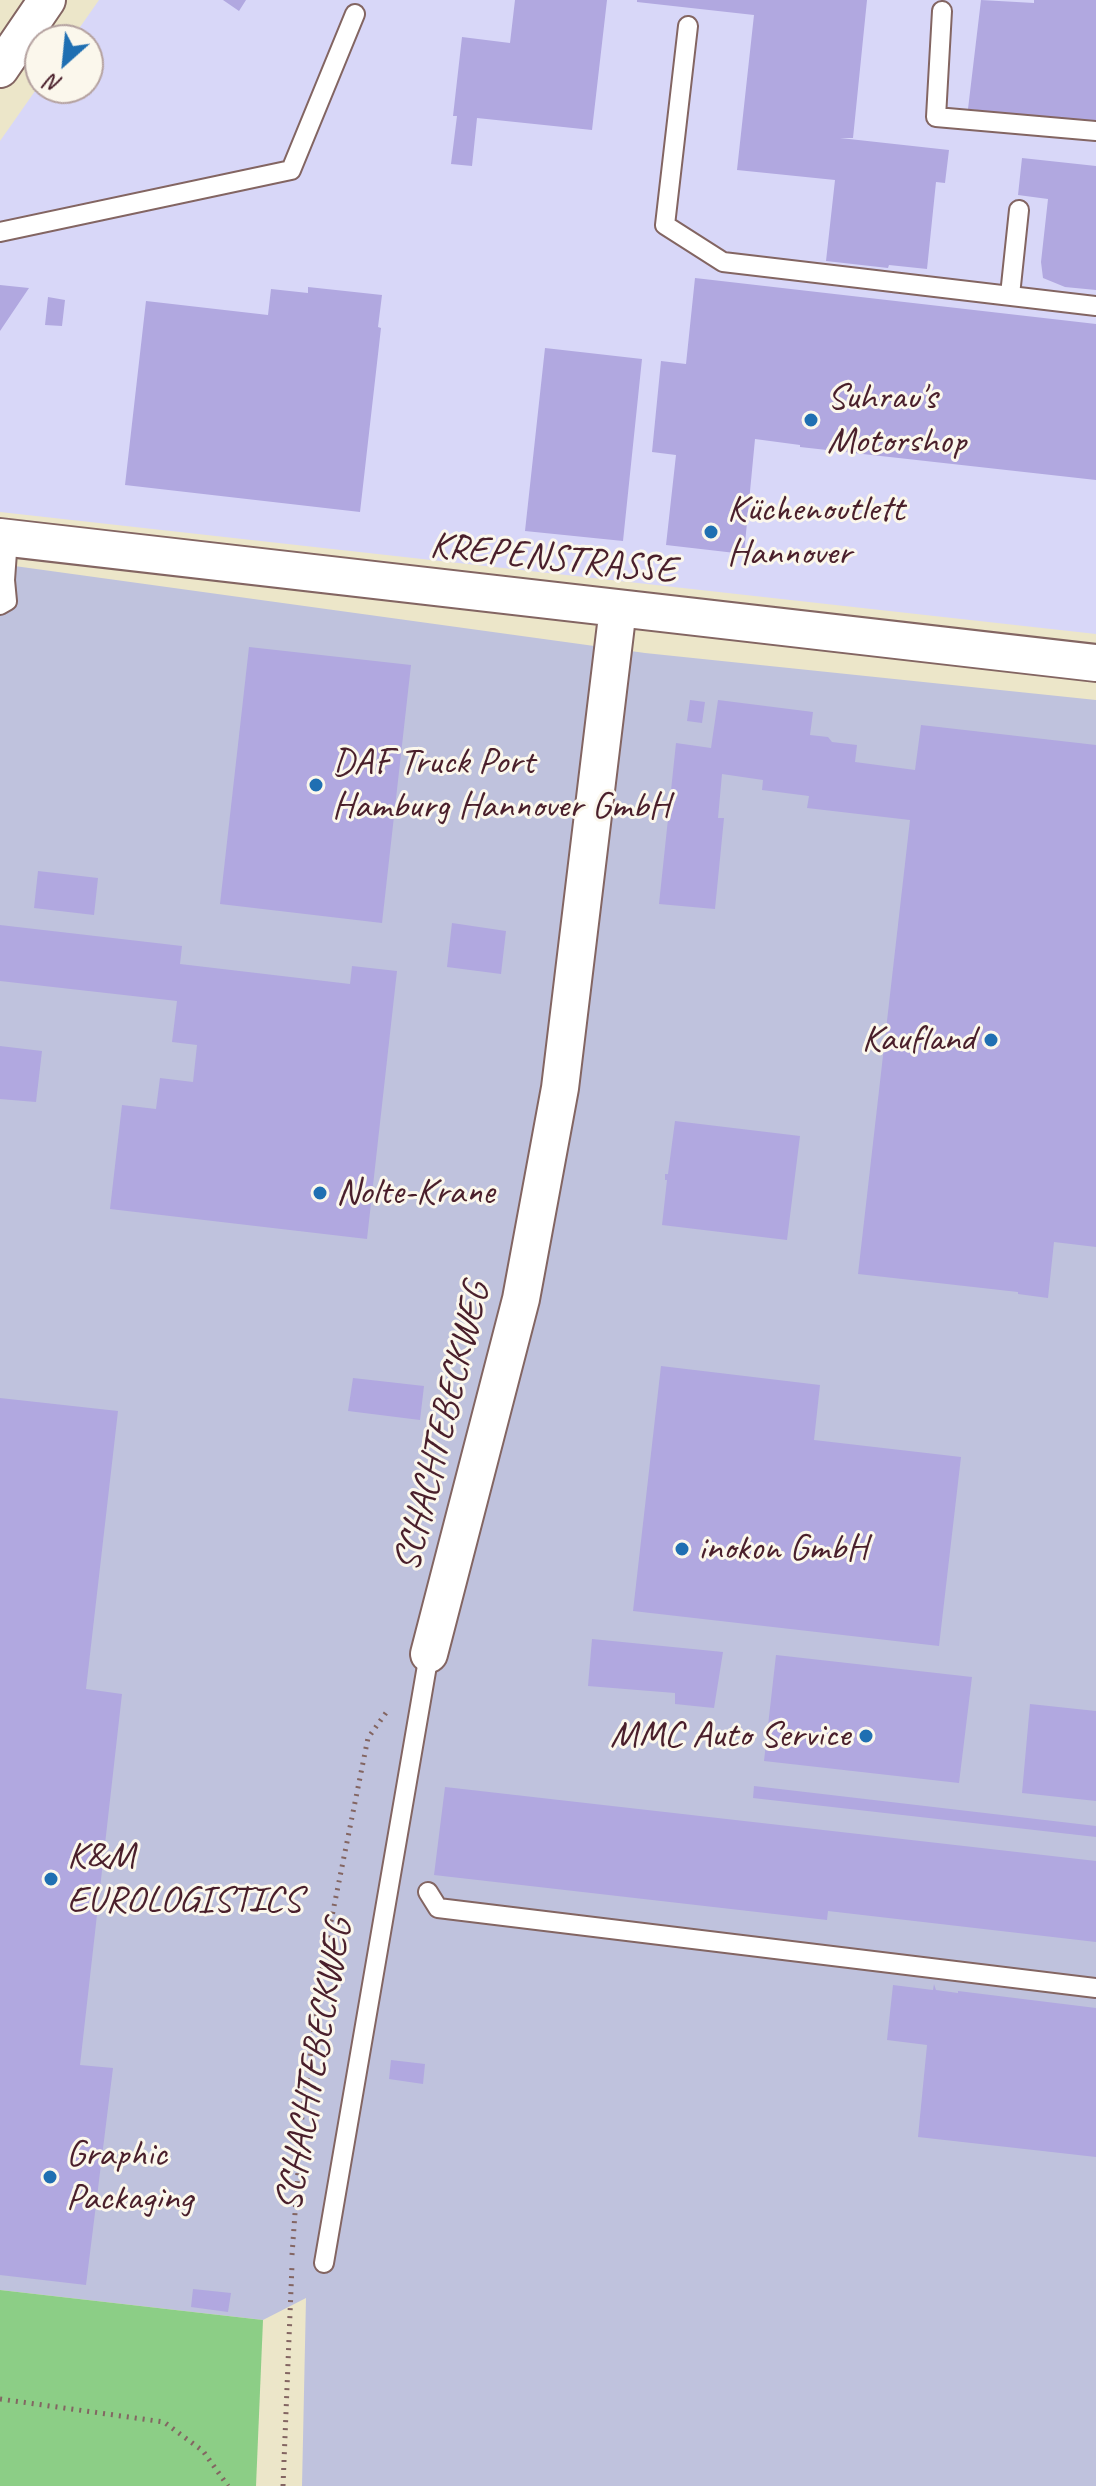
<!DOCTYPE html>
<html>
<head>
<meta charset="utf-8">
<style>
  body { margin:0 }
  #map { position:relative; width:1096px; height:2486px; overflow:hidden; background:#ece6c9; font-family:Caveat,sans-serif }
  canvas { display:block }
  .north { position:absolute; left:24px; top:24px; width:80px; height:80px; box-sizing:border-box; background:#fbf7ec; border:2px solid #b4a19f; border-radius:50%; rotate:207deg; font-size:22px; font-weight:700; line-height:32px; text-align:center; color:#4a1f2b }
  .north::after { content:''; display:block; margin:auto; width:28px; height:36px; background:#1f6fb2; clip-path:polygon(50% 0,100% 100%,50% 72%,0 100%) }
</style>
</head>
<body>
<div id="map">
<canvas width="1096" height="2486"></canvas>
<div class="north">N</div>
</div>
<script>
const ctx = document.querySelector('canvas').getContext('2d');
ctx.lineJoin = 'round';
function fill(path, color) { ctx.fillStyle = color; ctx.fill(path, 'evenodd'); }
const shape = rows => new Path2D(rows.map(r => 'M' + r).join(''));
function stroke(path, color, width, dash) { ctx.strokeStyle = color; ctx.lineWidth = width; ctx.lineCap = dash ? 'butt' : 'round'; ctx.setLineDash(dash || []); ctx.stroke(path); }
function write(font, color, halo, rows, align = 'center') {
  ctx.font = font + ' Caveat,sans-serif'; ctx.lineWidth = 6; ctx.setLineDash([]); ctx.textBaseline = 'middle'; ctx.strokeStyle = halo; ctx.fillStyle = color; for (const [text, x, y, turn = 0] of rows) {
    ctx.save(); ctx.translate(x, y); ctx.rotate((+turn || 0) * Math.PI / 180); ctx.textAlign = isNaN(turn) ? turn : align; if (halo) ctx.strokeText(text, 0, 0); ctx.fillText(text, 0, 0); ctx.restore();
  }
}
const built = shape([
  [99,0,1096,0,1096,634,0,512,0,141,40,84,40,88,88,88,88,40,71,40]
]);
const industrial = shape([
  [0,564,645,653,1096,700,1096,2486,302,2486,306,2298,263,2320,0,2290]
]);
const green = shape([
  [0,2290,263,2320,256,2486,0,2486]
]);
const building = shape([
  [223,0,246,0,239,11],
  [515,0,607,0,592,130,477,118,472,166,451,164,457,116,453,116,462,37,510,43],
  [637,0,867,0,853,138,840,138,949,150,945,183,936,182,927,269,889,265,888,268,826,261,835,180,737,170,754,15,637,2],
  [981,0,1034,3,1034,0,1096,0,1096,123,968,109],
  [1022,158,1096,166,1096,290,1065,287,1043,278,1041,262,1048,199,1018,195],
  [695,278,1096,324,1096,480,800,447,800,445,755,439,744,554,666,545,676,455,652,452,661,361,686,364],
  [0,285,29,288,0,331],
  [308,287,382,295,378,327,381,328,360,512,125,485,146,301,268,315,271,289,308,293],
  [48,297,65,300,62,326,45,325],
  [545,348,642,359,623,541,525,531],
  [249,647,411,665,382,923,220,904],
  [690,700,705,702,702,723,687,721],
  [718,700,813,712,810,735,828,737,832,742,857,745,855,762,915,770,921,725,1096,745,1096,1247,1054,1242,1048,1298,1018,1294,1018,1292,858,1274,910,820,807,808,809,796,762,790,763,780,722,774,718,818,724,818,715,909,659,904,676,743,711,748],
  [38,871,98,878,94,915,34,908],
  [452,923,506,931,501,974,447,967],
  [0,925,182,946,180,964,350,984,352,966,397,971,367,1239,110,1209,122,1105,156,1109,160,1078,193,1082,197,1045,172,1042,177,1001,0,981],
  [0,1046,42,1051,36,1102,0,1099],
  [675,1121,800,1136,787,1240,662,1225,667,1180,665,1180,665,1174,668,1174],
  [661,1366,820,1385,814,1440,961,1457,939,1646,633,1611],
  [353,1378,424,1386,420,1420,348,1411],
  [0,1398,118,1411,86,1689,122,1694,80,2065,113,2068,86,2285,0,2275],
  [592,1639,723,1652,714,1708,675,1704,675,1693,588,1686],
  [776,1655,972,1677,959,1783,764,1761],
  [1030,1704,1096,1711,1096,1801,1022,1793],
  [754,1786,1096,1826,1096,1837,753,1798],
  [445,1787,1096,1861,1096,1942,828,1911,827,1920,434,1875],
  [934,1984,936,1990,958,1993,958,1991,1096,2008,1096,2157,918,2137,927,2045,887,2040,893,1985,933,1990],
  [391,2060,425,2064,423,2084,389,2079],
  [193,2289,231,2293,228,2312,191,2307]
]);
const path = shape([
  [292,2255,302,2116,324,1956,368,1738,388,1710],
  [0,2399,164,2422,203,2451,228,2486],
  [283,2486,292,2265]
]);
const lane = shape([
  [942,11,936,117,1096,131],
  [688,26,665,225,723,262,1096,306],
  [0,232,291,170,355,14],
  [1010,295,1019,210],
  [0,605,7,601,5,580,8,538],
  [428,1892,438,1908,1096,1988],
  [324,2263,429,1654]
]);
const street = shape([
  [0,69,47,0],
  [0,537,1096,663],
  [429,1654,521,1299,560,1088,618,608]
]);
const markers = [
  [811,420,8,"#1f6fb2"],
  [711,532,8,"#1f6fb2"],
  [316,785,8,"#1f6fb2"],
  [991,1040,8,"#1f6fb2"],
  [320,1193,8,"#1f6fb2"],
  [682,1549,8,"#1f6fb2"],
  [866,1736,8,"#1f6fb2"],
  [51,1879,8,"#1f6fb2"],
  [50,2177,8,"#1f6fb2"]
];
const poiNames = [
  ["Suhrau's",827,398],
  ["Motorshop",827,442],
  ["Küchenoutlett",727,510],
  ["Hannover",727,554],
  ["DAF Truck Port",332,763],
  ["Hamburg Hannover GmbH",332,807],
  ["Kaufland",975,1040,"right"],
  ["Nolte-Krane",336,1193],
  ["inokon GmbH",698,1549],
  ["MMC Auto Service",850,1736,"right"],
  ["K&M",67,1857],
  ["EUROLOGISTICS",67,1901],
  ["Graphic",66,2155],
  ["Packaging",66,2199]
];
const streetNames = [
  ["KREPENSTRASSE",553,559,6],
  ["SCHACHTEBECKWEG",443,1427,-76],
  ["SCHACHTEBECKWEG",315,2065,-80]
];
fill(built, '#d8d7f8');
fill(industrial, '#bfc2dd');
fill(green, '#8cce86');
fill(building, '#b1a8e0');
stroke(lane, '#836562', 22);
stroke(street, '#836562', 40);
stroke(path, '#836562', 5, [2, 6]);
stroke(lane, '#fff', 18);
stroke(street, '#fff', 36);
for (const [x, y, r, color] of markers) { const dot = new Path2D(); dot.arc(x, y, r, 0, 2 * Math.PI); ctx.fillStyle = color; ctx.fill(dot); stroke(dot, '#fbf7ec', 3); }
write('38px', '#4a1f2b', '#fbf7ec', poiNames, 'left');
write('38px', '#4a1f2b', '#fbf7ec', streetNames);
</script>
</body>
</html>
